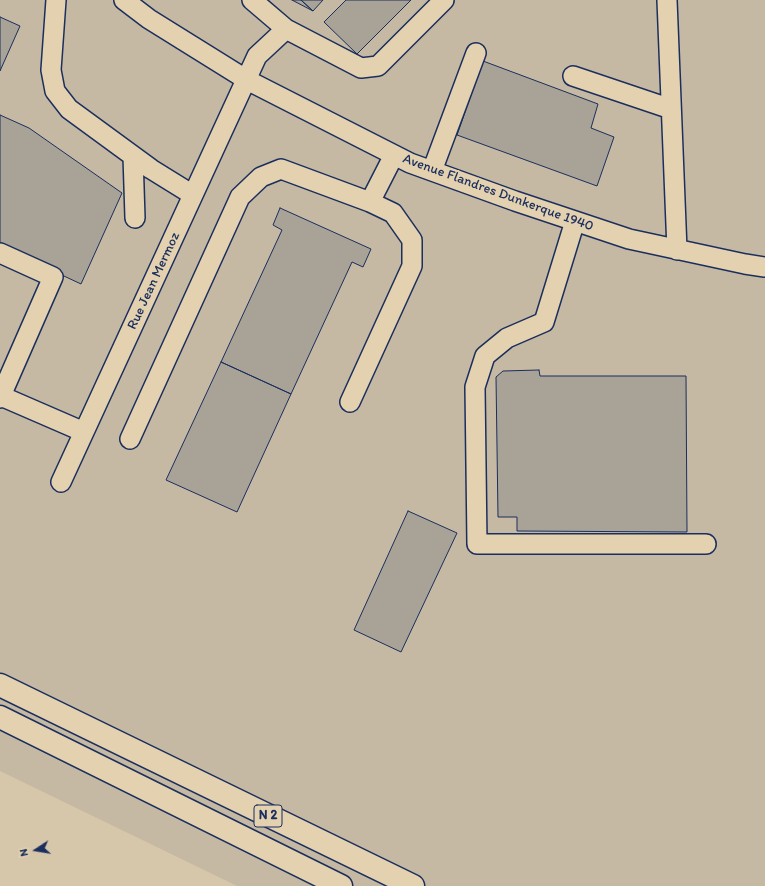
<!DOCTYPE html>
<html>
<head>
<meta charset="utf-8">
<style>
  body { margin:0 }
  #map { position:relative; width:765px; height:886px; overflow:hidden; background:#d7c7aa; font-family:Itim,sans-serif }
  canvas { display:block }
  .north { position:absolute; left:16px; top:830px; width:40px; height:40px; -webkit-text-stroke:3px #e3d1af; paint-order:stroke; rotate:258deg; font-size:11px; font-weight:700; line-height:16px; text-align:center; color:#1b2f5e }
  .north::after { content:''; display:block; margin:auto; width:14px; height:18px; background:#1b2f5e; clip-path:polygon(50% 0,100% 100%,50% 72%,0 100%) }
</style>
</head>
<body>
<div id="map">
<canvas width="765" height="886"></canvas>
<div class="north">N</div>
</div>
<script>
const ctx = document.querySelector('canvas').getContext('2d');
ctx.lineJoin = 'round';
function fill(path, color) { ctx.fillStyle = color; ctx.fill(path, 'evenodd'); }
const shape = rows => new Path2D(rows.map(r => 'M' + r).join(''));
function stroke(path, color, width, dash) { ctx.strokeStyle = color; ctx.lineWidth = width; ctx.lineCap = dash ? 'butt' : 'round'; ctx.setLineDash(dash || []); ctx.stroke(path); }
function write(font, color, halo, rows, align = 'center') {
  ctx.font = font + ' Itim,sans-serif'; ctx.lineWidth = 4; ctx.setLineDash([]); ctx.textBaseline = 'middle'; ctx.strokeStyle = halo; ctx.fillStyle = color; for (const [text, x, y, turn = 0] of rows) {
    ctx.save(); ctx.translate(x, y); ctx.rotate((+turn || 0) * Math.PI / 180); ctx.textAlign = isNaN(turn) ? turn : align; if (halo) ctx.strokeText(text, 0, 0); ctx.fillText(text, 0, 0); ctx.restore();
  }
}
const built = shape([
  [0,0,765,0,765,886,237,886,0,771]
]);
const building = shape([
  [292,0,301,0,313,11,292,0],
  [301,0,323,0,313,11,301,0],
  [346,0,411,0,357,54,324,22,346,0],
  [0,17,20,26,0,71,0,17],
  [483,61,598,104,591,128,614,137,597,186,457,135,483,61],
  [0,115,29,128,122,193,81,284,0,246,0,115],
  [280,208,371,249,363,267,352,262,291,394,221,362,282,230,273,225,280,208],
  [221,362,291,394,237,512,166,480,221,362],
  [539,370,540,376,686,376,687,532,517,531,517,517,498,517,496,377,503,371,539,370],
  [408,511,457,533,401,652,354,630,408,511]
]);
const minor = shape([
  [56,0,51,70,55,91,69,109,151,169,193,195],
  [124,0,149,19,247,80,410,163,515,201,629,239,745,264,765,267],
  [252,0,286,29,361,68,378,66,444,0],
  [667,0,677,250],
  [573,76,671,109],
  [133,156,135,218],
  [432,171,476,53],
  [370,202,394,155],
  [575,221,544,322,507,338,485,356,475,387,477,544,706,544],
  [0,253,53,277,0,398],
  [1,396,84,432],
  [130,439,240,197,261,177,281,169,370,202,393,213,412,240,412,266,350,402],
  [61,482,257,56,286,29]
]);
const highway = shape([
  [0,685,413,886],
  [0,717,341,886]
]);
const shields = [
  [268,816,28]
];
const shieldNames = [
  ["N 2",268,816]
];
const streetNames = [
  ["Avenue Flandres Dunkerque 1940",498,193,20],
  ["Rue Jean Mermoz",154,281,-65]
];
fill(built, '#c6b9a3');
fill(building, '#a8a297');
stroke(building, '#1b2f5e', 1);
stroke(minor, '#1b2f5e', 22);
stroke(highway, '#1b2f5e', 25);
stroke(minor, '#e3d1af', 19);
stroke(highway, '#e3d1af', 22);
for (const [x, y, w] of shields) { const box = new Path2D(); box.roundRect(x - w / 2, y - 11, w, 22, 3); ctx.fillStyle = '#e3d1af'; ctx.fill(box); stroke(box, '#1b2f5e', 1); }
write('bold 13px', '#1b2f5e', null, shieldNames);
write('14px', '#1b2f5e', '#e3d1af', streetNames);
</script>
</body>
</html>
